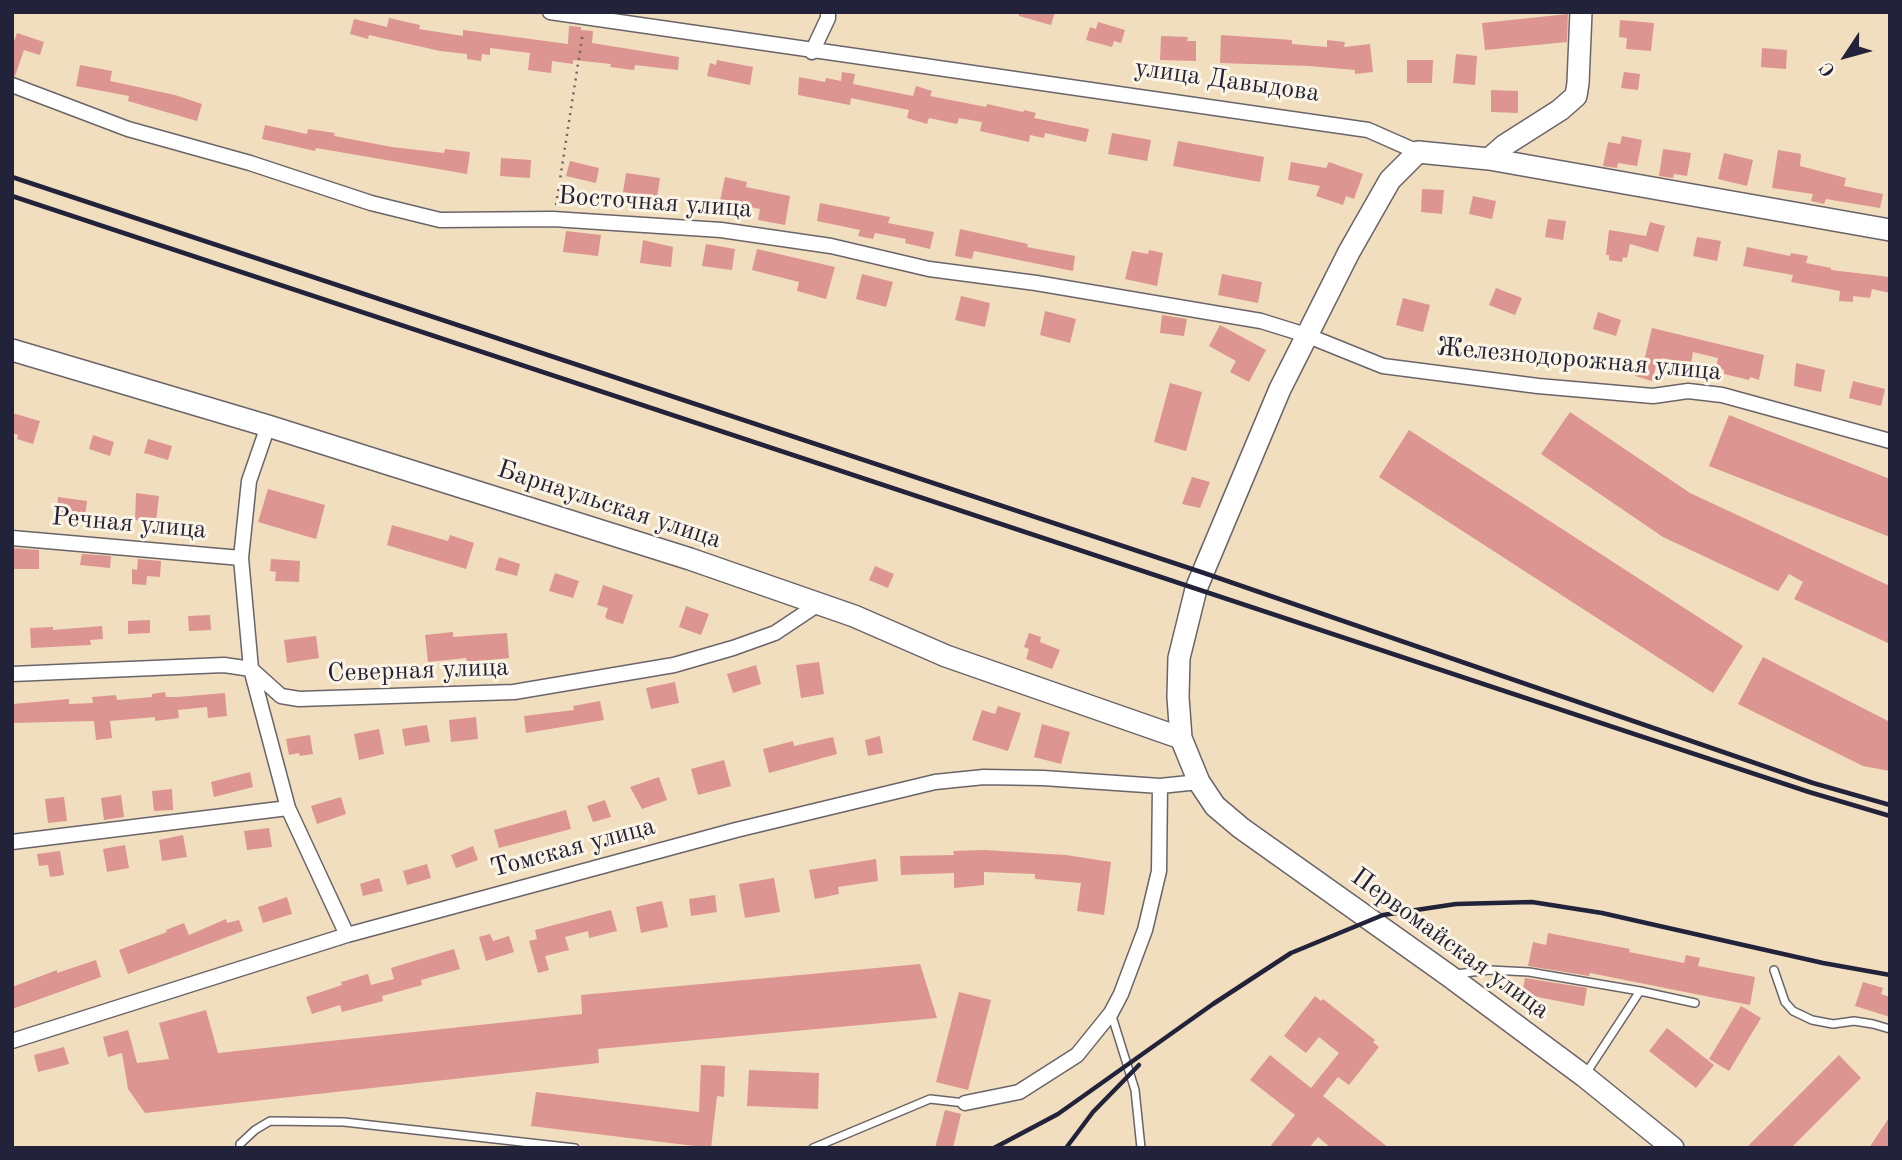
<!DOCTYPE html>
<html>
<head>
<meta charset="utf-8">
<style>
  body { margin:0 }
  #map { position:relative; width:1902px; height:1160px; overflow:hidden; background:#f1debe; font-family:"Old Standard TT",serif }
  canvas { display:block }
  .frame { position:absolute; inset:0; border:14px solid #22223b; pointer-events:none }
  .north { position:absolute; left:1811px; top:21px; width:70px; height:70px; -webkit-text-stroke:5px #fcf5e5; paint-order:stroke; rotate:234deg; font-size:19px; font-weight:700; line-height:28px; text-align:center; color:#22223b }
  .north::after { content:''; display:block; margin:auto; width:24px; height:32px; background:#22223b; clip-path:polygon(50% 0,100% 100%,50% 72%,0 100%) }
</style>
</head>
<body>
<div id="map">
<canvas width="1902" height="1160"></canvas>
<div class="frame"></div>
<div class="north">С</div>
</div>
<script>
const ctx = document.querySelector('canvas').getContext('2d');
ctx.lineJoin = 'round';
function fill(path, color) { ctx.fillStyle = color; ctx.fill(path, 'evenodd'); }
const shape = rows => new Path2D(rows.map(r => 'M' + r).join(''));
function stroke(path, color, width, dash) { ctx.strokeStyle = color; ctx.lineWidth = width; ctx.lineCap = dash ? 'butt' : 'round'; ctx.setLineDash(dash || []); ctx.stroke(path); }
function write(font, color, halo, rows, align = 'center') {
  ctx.font = font + ' "Old Standard TT",serif'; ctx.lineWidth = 6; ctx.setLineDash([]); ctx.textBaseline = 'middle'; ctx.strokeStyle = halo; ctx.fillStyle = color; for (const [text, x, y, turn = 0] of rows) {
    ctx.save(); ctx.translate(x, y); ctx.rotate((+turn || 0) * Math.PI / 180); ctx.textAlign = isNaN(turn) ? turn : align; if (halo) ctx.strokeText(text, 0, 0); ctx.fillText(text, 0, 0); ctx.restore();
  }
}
const building = shape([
  [1019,12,1055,12,1051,25,1019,16],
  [1568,14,1567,42,1485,50,1482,23],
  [389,18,420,25,419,29,463,36,463,30,568,44,569,26,581,27,581,30,593,31,592,43,679,57,678,70,635,65,634,70,610,67,611,64,573,60,573,64,552,61,551,73,528,70,530,53,490,48,490,55,482,54,481,61,467,59,467,54,440,51,369,35,368,39,350,34,354,19,387,27],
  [1620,20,1654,23,1651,51,1626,49,1627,38,1619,37],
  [1098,22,1125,30,1121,43,1114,41,1112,47,1086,40,1090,27,1096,29],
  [17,33,44,42,40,55,24,50,15,76,12,76,12,47],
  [1221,35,1292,40,1292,44,1327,47,1327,40,1345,42,1344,47,1370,44,1373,72,1355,74,1355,70,1309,66,1220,63],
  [1161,36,1188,37,1187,41,1196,41,1196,61,1160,60],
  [1762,48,1787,50,1786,69,1761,67],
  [1456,54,1477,56,1475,85,1453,83],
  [717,60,753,67,750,85,707,76,710,63,716,65],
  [1407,60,1433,60,1432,83,1407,83],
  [80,65,112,71,110,81,175,95,202,104,197,121,128,101,129,96,76,86],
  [842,72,855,74,853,84,913,96,916,86,932,91,930,96,986,107,987,104,1023,112,1024,110,1036,113,1034,118,1089,129,1086,142,1045,133,1044,138,1030,135,1029,142,980,131,982,122,959,118,957,124,929,118,927,124,907,118,909,110,851,98,850,105,798,95,799,77,825,82,826,78,841,81],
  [1624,72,1640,74,1638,90,1621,88],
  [1491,90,1518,91,1518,113,1491,112],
  [265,125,307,134,308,129,335,133,334,136,392,147,444,153,445,149,470,152,467,174,351,154,316,148,315,151,262,139],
  [1112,133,1151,140,1147,161,1108,154],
  [1622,136,1642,140,1637,166,1618,163,1617,168,1603,166,1608,142,1620,144],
  [1178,141,1264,157,1260,182,1173,166],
  [1663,149,1691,153,1687,176,1674,174,1673,178,1659,176],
  [1778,150,1801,154,1800,166,1846,178,1844,186,1883,194,1880,208,1826,199,1824,204,1811,201,1813,194,1772,188],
  [1724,153,1753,160,1747,186,1718,179],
  [501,158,531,160,530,178,500,176],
  [570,161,599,168,596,183,566,176],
  [1291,162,1326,168,1329,162,1363,174,1354,199,1346,196,1343,205,1316,196,1320,186,1288,180],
  [626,173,660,178,657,197,623,192],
  [725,177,747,182,746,187,790,196,785,225,758,220,760,209,720,201],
  [1422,189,1444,190,1442,214,1421,212],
  [1473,196,1496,201,1492,219,1469,214],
  [820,203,890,217,888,223,934,232,930,249,905,243,906,239,875,233,873,239,858,236,860,230,817,221],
  [1548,219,1566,221,1563,240,1545,237],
  [1650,222,1665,226,1658,252,1630,244,1627,258,1623,257,1622,262,1609,260,1609,255,1606,255,1609,230,1646,236],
  [960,229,1028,244,1027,247,1075,256,1073,271,974,251,972,259,955,256],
  [566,231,601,235,598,256,563,252],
  [1697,237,1721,241,1717,261,1693,256],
  [643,240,673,247,671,267,640,263],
  [706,244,735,249,732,270,702,266],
  [1747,247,1790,256,1791,253,1808,256,1806,263,1831,268,1831,270,1890,277,1890,293,1872,289,1870,298,1853,296,1853,302,1839,301,1840,291,1791,282,1793,275,1743,266],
  [757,249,835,267,826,299,797,291,799,282,752,270],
  [1149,250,1163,253,1157,286,1125,279,1132,251,1148,254],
  [862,274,893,282,886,307,856,299],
  [1222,274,1262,282,1258,303,1218,295],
  [1496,288,1522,298,1515,315,1489,305],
  [961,296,990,303,985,327,955,320],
  [1403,298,1430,305,1423,332,1396,325],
  [1045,311,1076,319,1070,343,1040,335],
  [1598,312,1621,320,1616,336,1593,329],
  [1162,315,1187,319,1184,336,1160,333],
  [1220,325,1266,350,1249,382,1230,372,1236,361,1209,346],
  [1652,328,1764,355,1759,380,1750,377,1749,380,1724,374,1724,370,1716,368,1718,358,1693,352,1691,364,1662,358,1659,367,1656,366,1652,381,1635,376,1640,360,1644,361],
  [1796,363,1825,370,1821,392,1794,386],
  [1853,381,1885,389,1881,406,1849,398],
  [1170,383,1202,392,1186,451,1154,442],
  [1570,412,1690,493,1890,586,1890,644,1794,599,1803,582,1789,574,1778,591,1663,537,1541,454],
  [12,413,40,421,33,444,17,439,18,435,12,433],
  [1729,415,1890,479,1890,537,1709,466],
  [1409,430,1743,646,1713,693,1379,477],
  [93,435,114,442,110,456,89,449],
  [148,439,172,446,168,460,144,453],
  [1192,477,1210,482,1200,508,1182,504],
  [268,489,325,505,316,539,258,522],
  [136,493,159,496,156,522,135,520],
  [58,497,87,501,85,517,57,513],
  [392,525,448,541,450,535,474,543,466,569,387,545],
  [12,548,39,550,39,569,13,569],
  [82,554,111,556,110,568,80,565],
  [499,557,520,564,517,576,495,570],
  [138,559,161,561,160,577,147,576,146,585,132,584,132,569,137,570],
  [271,559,300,561,299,582,275,581,276,572,270,571],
  [875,566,894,574,888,588,869,580],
  [555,573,579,581,573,598,549,591],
  [603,585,633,595,623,624,607,619,605,617,608,608,597,605],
  [686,606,709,614,701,635,679,627],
  [210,615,211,630,189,631,188,616],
  [150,620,150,633,128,634,128,621],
  [102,626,103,639,90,640,91,645,31,648,30,628,53,627,53,630],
  [453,632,453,637,507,633,509,658,467,662,466,658,428,662,425,635],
  [1029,633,1041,637,1040,642,1060,650,1052,669,1026,659,1029,649,1024,647],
  [316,636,319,658,287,663,284,640],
  [1763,657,1890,722,1890,771,1863,766,1738,704],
  [819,662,824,694,801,698,796,665],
  [756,665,761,684,733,693,727,674],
  [675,682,679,703,651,709,646,688],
  [165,692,166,697,177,697,225,693,227,716,208,718,207,707,178,710,179,718,155,721,155,717,110,721,112,738,96,740,94,721,12,723,12,704,69,699,69,704,93,703,92,697,116,695,117,700,152,697,152,694],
  [600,701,604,720,526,733,524,716,574,710,573,706],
  [998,706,1021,713,1008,751,972,740,982,710,995,714],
  [476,717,478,739,451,742,449,720],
  [1042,724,1070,732,1061,764,1034,757],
  [427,725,430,742,405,746,402,729],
  [379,729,384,754,359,760,354,734],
  [310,735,313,754,300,756,299,753,289,755,286,739],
  [880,736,883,753,868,756,865,740],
  [833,737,837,754,769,773,763,749,793,741,794,746],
  [724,760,731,786,698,795,691,769],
  [250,772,253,787,214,797,211,782],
  [659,777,667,800,642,809,630,787],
  [172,789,173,810,154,811,152,791],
  [121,795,124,817,104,820,101,798],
  [64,797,67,821,48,823,45,799],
  [341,797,346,814,317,824,311,806],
  [605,800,611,817,593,822,587,806],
  [566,810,571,829,499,848,494,830],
  [269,828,272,847,247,850,244,831],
  [183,835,187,857,162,861,159,840],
  [125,845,129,868,107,872,103,849],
  [473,846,478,860,456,868,451,855],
  [984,850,1066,855,1111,862,1104,915,1077,911,1081,883,1035,879,1035,874,984,872,984,885,954,888,954,873,901,875,900,856,954,855,953,851],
  [60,851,64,875,50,877,48,865,39,866,37,854],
  [876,859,878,881,838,887,839,894,815,899,809,870],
  [427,864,431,878,407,885,403,871],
  [379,878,383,891,363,896,360,884],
  [774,878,780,912,745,918,739,884],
  [715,895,717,912,691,916,689,899],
  [287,897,292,914,263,923,258,907],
  [662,901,668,927,641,933,636,907],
  [611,910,617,931,589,938,588,931,565,937,569,950,545,956,549,970,538,973,529,941,537,939,535,930],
  [226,919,227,923,239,920,243,931,128,974,119,950,167,932,166,930,184,923,189,935],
  [1548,933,1630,949,1629,952,1684,963,1686,955,1700,958,1698,966,1755,977,1750,1005,1590,973,1589,976,1528,966,1533,942,1546,945],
  [490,934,493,941,509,936,514,952,486,961,479,937],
  [454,949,460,969,421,980,422,985,382,996,383,1001,342,1012,340,1005,312,1014,306,997,342,985,341,982,368,974,371,985,394,979,391,968],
  [96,960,101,977,12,1009,12,987,57,970,57,973],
  [920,964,937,1018,598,1049,599,1063,145,1113,128,1089,122,1053,108,1057,103,1037,128,1030,137,1063,169,1059,159,1023,206,1010,218,1053,582,1014,581,995],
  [1525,978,1587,988,1584,1006,1522,994],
  [1863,982,1883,988,1881,994,1890,997,1890,1017,1855,1006],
  [959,992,991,1000,968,1090,936,1082],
  [1315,996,1321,1001,1323,999,1375,1040,1373,1042,1379,1047,1349,1085,1338,1077,1323,1096,1389,1148,1331,1148,1318,1137,1309,1148,1269,1148,1295,1115,1250,1080,1270,1055,1311,1088,1339,1053,1319,1037,1306,1053,1284,1036],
  [1741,1006,1761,1018,1729,1071,1709,1059],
  [1667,1028,1714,1065,1696,1088,1649,1051],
  [64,1047,69,1064,38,1072,34,1055],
  [1839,1055,1861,1078,1791,1148,1746,1148],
  [701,1065,725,1066,724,1097,717,1096,711,1148,531,1126,536,1092,699,1112],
  [749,1070,819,1073,818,1109,747,1106],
  [945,1110,961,1114,953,1148,935,1148],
  [1890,1116,1890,1148,1869,1148]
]);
const path = shape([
  [556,205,583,32]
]);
const lane = shape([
  [1774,970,1785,1002,1793,1011,1812,1020,1833,1024,1854,1021,1873,1024,1890,1029],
  [1456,974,1490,970,1529,972,1640,991,1695,1003],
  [1111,1013,1135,1090,1141,1148],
  [1585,1075,1640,991],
  [240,1148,240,1144,255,1130,270,1121,344,1122,575,1148],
  [813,1148,930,1099,965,1103]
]);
const street = shape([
  [550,12,1368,130,1418,152],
  [812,52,828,18,828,12],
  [12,85,128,129,250,163,371,203,440,220,553,219,721,230,831,246,929,269,1036,283,1261,321,1306,335,1383,366,1538,386,1653,396,1688,391,1722,395,1890,441],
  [268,426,249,481,241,558,251,669,288,808,347,935],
  [12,538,241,558],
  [12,674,224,665,251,669,281,696,299,699,514,692,674,665,733,648,775,633,820,603],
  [12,842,288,808],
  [12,1041,347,935,736,830,935,782,984,777,1043,778,1160,786],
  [965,1103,1019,1092,1077,1055,1111,1013,1121,994,1145,930,1159,871,1160,786,1199,782]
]);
const secondary = shape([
  [1489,159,1505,145,1560,110,1576,96,1578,83,1581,12],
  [12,350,268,426,690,559,854,616,946,656,1181,738],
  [1673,1148,1584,1076,1448,975,1241,828,1215,806,1199,782,1181,738,1178,697,1179,658,1196,589,1280,389,1349,252,1390,180,1418,152,1489,159,1890,230]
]);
const rail = shape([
  [12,177,1204,573,1813,783,1890,805],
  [12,196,1809,792,1890,816],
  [994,1148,1058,1114,1213,1004,1291,953,1383,915,1456,904,1532,902,1602,913,1823,963,1890,975],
  [1066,1148,1093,1112,1139,1065]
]);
const streetNames = [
  ["улица Давыдова",1227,81,8],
  ["Восточная улица",655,203,4],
  ["Железнодорожная улица",1579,360,5],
  ["Барнаульская улица",609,505,18],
  ["Речная улица",129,524,5],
  ["Северная улица",418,671,-2],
  ["Томская улица",573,848,-15],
  ["Первомайская улица",1450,944,36]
];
fill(building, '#dc9590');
stroke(lane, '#6a6469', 10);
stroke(street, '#6a6469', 17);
stroke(secondary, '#6a6469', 24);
stroke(path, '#6a6469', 2.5, [2, 5]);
stroke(lane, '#fff', 7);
stroke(street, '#fff', 14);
stroke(secondary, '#fff', 21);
stroke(rail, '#22223b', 4.5);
write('26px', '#22223b', '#fcf5e5', streetNames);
</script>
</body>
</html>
